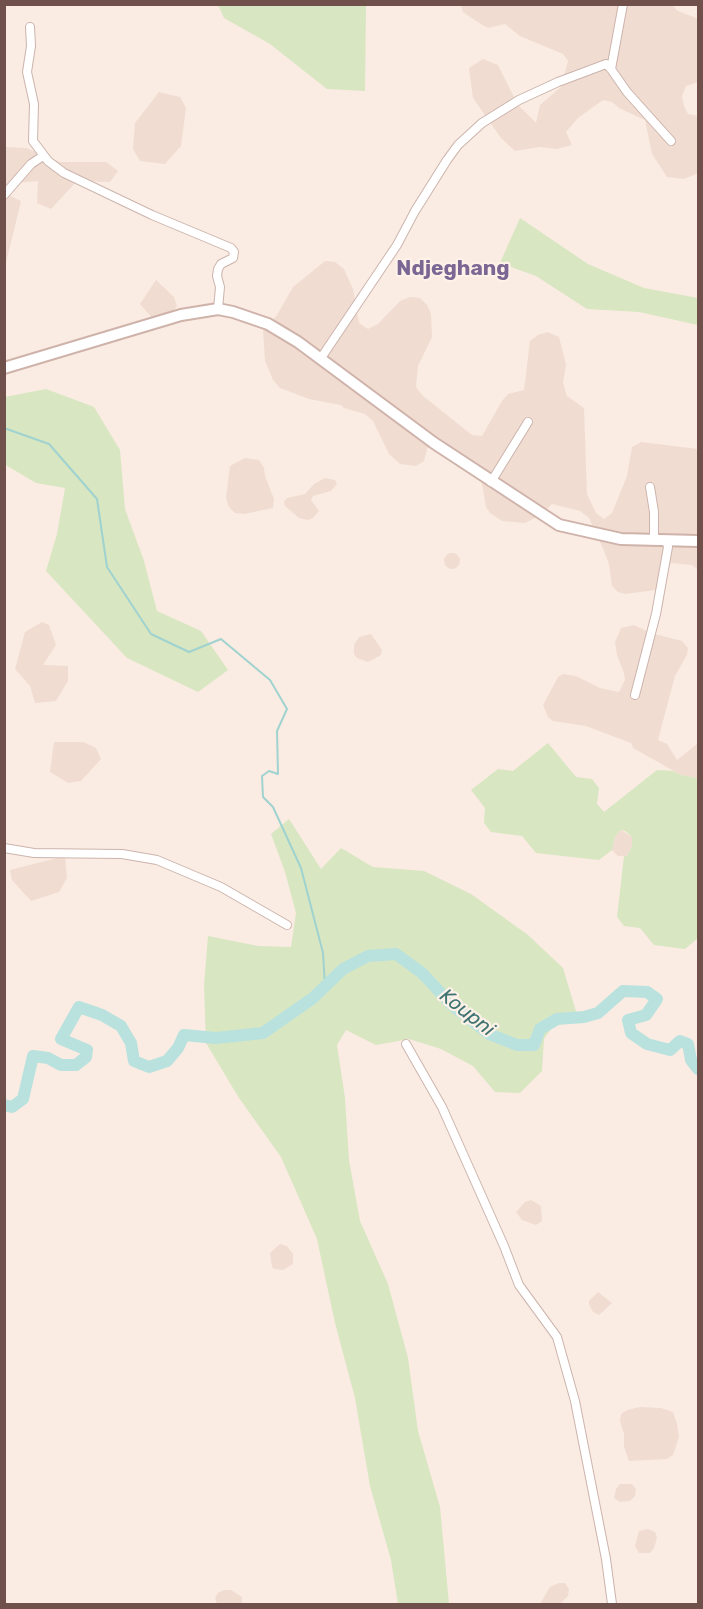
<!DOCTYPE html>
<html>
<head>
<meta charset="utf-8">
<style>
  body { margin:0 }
  #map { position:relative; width:703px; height:1609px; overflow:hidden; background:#faece2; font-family:Rubik,sans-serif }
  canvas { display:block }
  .frame { position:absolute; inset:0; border:6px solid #70504b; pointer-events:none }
</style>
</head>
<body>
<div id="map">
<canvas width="703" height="1609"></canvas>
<div class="frame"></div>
</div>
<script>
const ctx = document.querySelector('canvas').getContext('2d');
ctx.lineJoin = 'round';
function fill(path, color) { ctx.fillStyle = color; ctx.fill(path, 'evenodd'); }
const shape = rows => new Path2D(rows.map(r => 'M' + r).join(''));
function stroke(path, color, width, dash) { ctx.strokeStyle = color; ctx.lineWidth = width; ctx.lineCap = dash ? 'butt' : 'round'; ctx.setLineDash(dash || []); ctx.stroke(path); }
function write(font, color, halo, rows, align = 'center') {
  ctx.font = font + ' Rubik,sans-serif'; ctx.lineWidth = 4.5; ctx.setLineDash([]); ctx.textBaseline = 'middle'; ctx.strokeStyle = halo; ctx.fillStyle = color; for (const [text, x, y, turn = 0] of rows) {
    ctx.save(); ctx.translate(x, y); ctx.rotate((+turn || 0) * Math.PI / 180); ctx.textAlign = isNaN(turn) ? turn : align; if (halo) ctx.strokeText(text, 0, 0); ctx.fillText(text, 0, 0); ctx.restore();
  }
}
const residential = shape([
  [461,5,672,5,678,11,696,18,698,20,698,82,686,86,682,96,684,106,688,114,698,116,698,173,684,179,667,177,652,154,645,120,619,108,612,102,603,100,578,118,566,132,572,145,557,149,540,147,515,151,501,138,473,98,469,68,483,59,498,65,518,105,536,123,540,105,561,87,568,61,563,54,520,36,505,24,488,28,479,23,463,12],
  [159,92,180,97,186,108,181,146,165,164,140,161,133,149,135,123],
  [5,147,26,148,60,162,106,162,118,171,110,182,77,181,51,209,37,203,38,181,5,184],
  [4,193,21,201,6,263,4,262],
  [325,261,335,262,344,269,353,289,359,323,368,329,378,324,400,301,410,297,420,298,427,305,431,314,432,337,418,366,416,387,423,396,472,435,482,436,502,401,508,394,524,390,530,341,538,335,548,332,559,337,566,365,563,383,567,396,584,408,587,494,596,513,604,519,612,513,627,476,632,447,641,442,698,449,698,570,692,565,671,563,656,590,625,594,618,592,612,586,609,564,604,551,589,518,580,511,552,504,539,516,525,523,502,521,490,513,486,507,481,478,430,438,424,461,416,466,400,464,389,454,373,421,365,414,344,408,341,405,309,399,280,388,273,380,265,361,263,330,277,315,293,287],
  [156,280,174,297,177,306,166,320,153,319,140,304],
  [245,458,259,460,264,468,265,476,274,499,273,508,244,514,235,513,229,507,226,498,230,466],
  [325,478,335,480,337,484,331,491,313,496,311,500,319,511,313,518,308,520,299,518,285,506,284,502,287,498,305,494,314,484],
  '444 561a8 8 0 1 1 16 0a8 8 0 1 1-16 0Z',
  [42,622,49,625,56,645,43,665,68,666,68,681,56,701,35,703,30,686,15,669,25,632],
  [634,625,651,633,682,641,688,648,687,655,675,676,658,740,667,744,677,760,698,743,698,778,681,775,633,748,631,743,586,726,553,721,548,717,543,705,558,677,563,674,576,676,600,688,619,692,625,680,624,673,617,655,615,642,621,628],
  [371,634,382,650,381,655,368,662,357,658,354,654,354,645,359,637],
  [54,742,83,742,96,748,101,759,81,781,68,783,50,772],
  [621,830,632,837,632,846,627,856,618,856,612,850,615,837],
  [65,856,67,878,59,892,31,901,12,880,10,870],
  [531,1200,541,1206,542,1221,536,1225,522,1220,516,1212,525,1202],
  [280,1244,287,1246,293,1254,293,1264,283,1270,274,1269,272,1267,270,1253],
  [598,1292,612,1303,599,1315,593,1312,589,1304,589,1301],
  [640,1407,661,1408,673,1412,677,1424,679,1437,673,1455,667,1459,629,1461,624,1447,624,1434,620,1421,621,1414,627,1410],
  [620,1484,632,1484,636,1489,635,1496,630,1501,620,1502,614,1498,616,1489],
  [648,1529,655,1532,657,1538,654,1548,650,1553,639,1553,635,1546,639,1531],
  [559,1583,565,1583,569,1589,568,1596,560,1604,540,1604,550,1587],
  [224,1590,231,1590,242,1597,242,1604,217,1604,215,1598,218,1593]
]);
const green = shape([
  [218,5,366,5,365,91,327,89,270,44,224,18],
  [520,218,588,264,644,288,698,298,698,325,639,312,587,309,536,276,500,263],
  [46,389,94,407,120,450,125,509,144,561,157,611,201,631,228,670,198,692,127,658,46,571,57,534,65,488,36,483,4,464,5,397],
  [548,743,576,777,592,779,599,788,597,804,604,812,657,770,673,771,681,775,698,778,698,938,685,949,654,945,640,928,624,926,617,917,624,856,627,856,632,846,632,837,625,831,621,830,615,837,612,850,599,860,536,853,522,836,491,832,484,823,485,808,471,790,498,769,513,771],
  [289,819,321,869,341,848,373,867,424,871,471,894,528,935,563,968,578,1018,559,1017,544,1039,542,1071,520,1093,495,1092,473,1066,441,1049,409,1039,376,1045,346,1030,337,1045,345,1098,349,1160,360,1221,388,1284,408,1358,418,1431,440,1507,449,1604,398,1604,391,1560,370,1486,355,1398,335,1323,317,1239,281,1157,239,1098,206,1043,204,985,208,936,258,946,291,947,296,913,285,872,271,834]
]);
const stream = shape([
  [4,428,49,444,97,499,107,567,151,634,189,652,221,639,270,680,287,709,277,731,278,774,269,771,262,776,263,797,273,807,301,868,323,953,325,986]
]);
const river = shape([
  [4,1105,12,1107,23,1099,33,1056,48,1058,61,1065,76,1065,86,1057,87,1050,61,1039,79,1007,102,1015,121,1026,131,1043,134,1061,149,1067,167,1061,178,1048,184,1035,216,1038,263,1033,313,998,343,969,368,956,396,954,422,973,452,1005,489,1034,517,1045,534,1045,540,1029,557,1019,584,1017,598,1013,623,991,647,992,657,999,646,1015,628,1020,631,1033,647,1044,670,1050,680,1041,688,1044,691,1060,698,1069]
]);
const street = shape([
  [30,27,31,46,27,72,34,104,33,141,48,161,64,173,152,215,231,248,234,252,233,258,221,264,218,269,217,276,220,287,218,309],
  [611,69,623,4],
  [4,195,31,164,43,156],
  [321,358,397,245,415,211,447,160,458,145,482,123,519,100,558,82,606,64,611,69,627,92,671,141],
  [491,482,528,422],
  [650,487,654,512,654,540],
  [635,695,656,614,668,547,666,540],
  [4,848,34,853,122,854,157,860,221,887,287,925],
  [406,1044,442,1107,504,1246,519,1285,557,1337,575,1401,606,1559,612,1604]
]);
const secondary = shape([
  [4,368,181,315,218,309,233,312,268,324,298,342,434,443,559,525,621,539,698,541]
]);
const waterNames = [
  ["Koupni",467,1013,38]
];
const quarterNames = [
  ["Ndjeghang",453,269]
];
fill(residential, '#f1dcd1');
fill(green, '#d8e6c2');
stroke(stream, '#a0d3d0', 2);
stroke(river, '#b9e2df', 12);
stroke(street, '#ccb4ad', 10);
stroke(secondary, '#cfb3ab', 14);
stroke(street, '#fff', 8);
stroke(secondary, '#fff', 10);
write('italic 20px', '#407472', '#fdf1e8', waterNames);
write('bold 21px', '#7b6793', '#fdf1e8', quarterNames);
</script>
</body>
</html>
